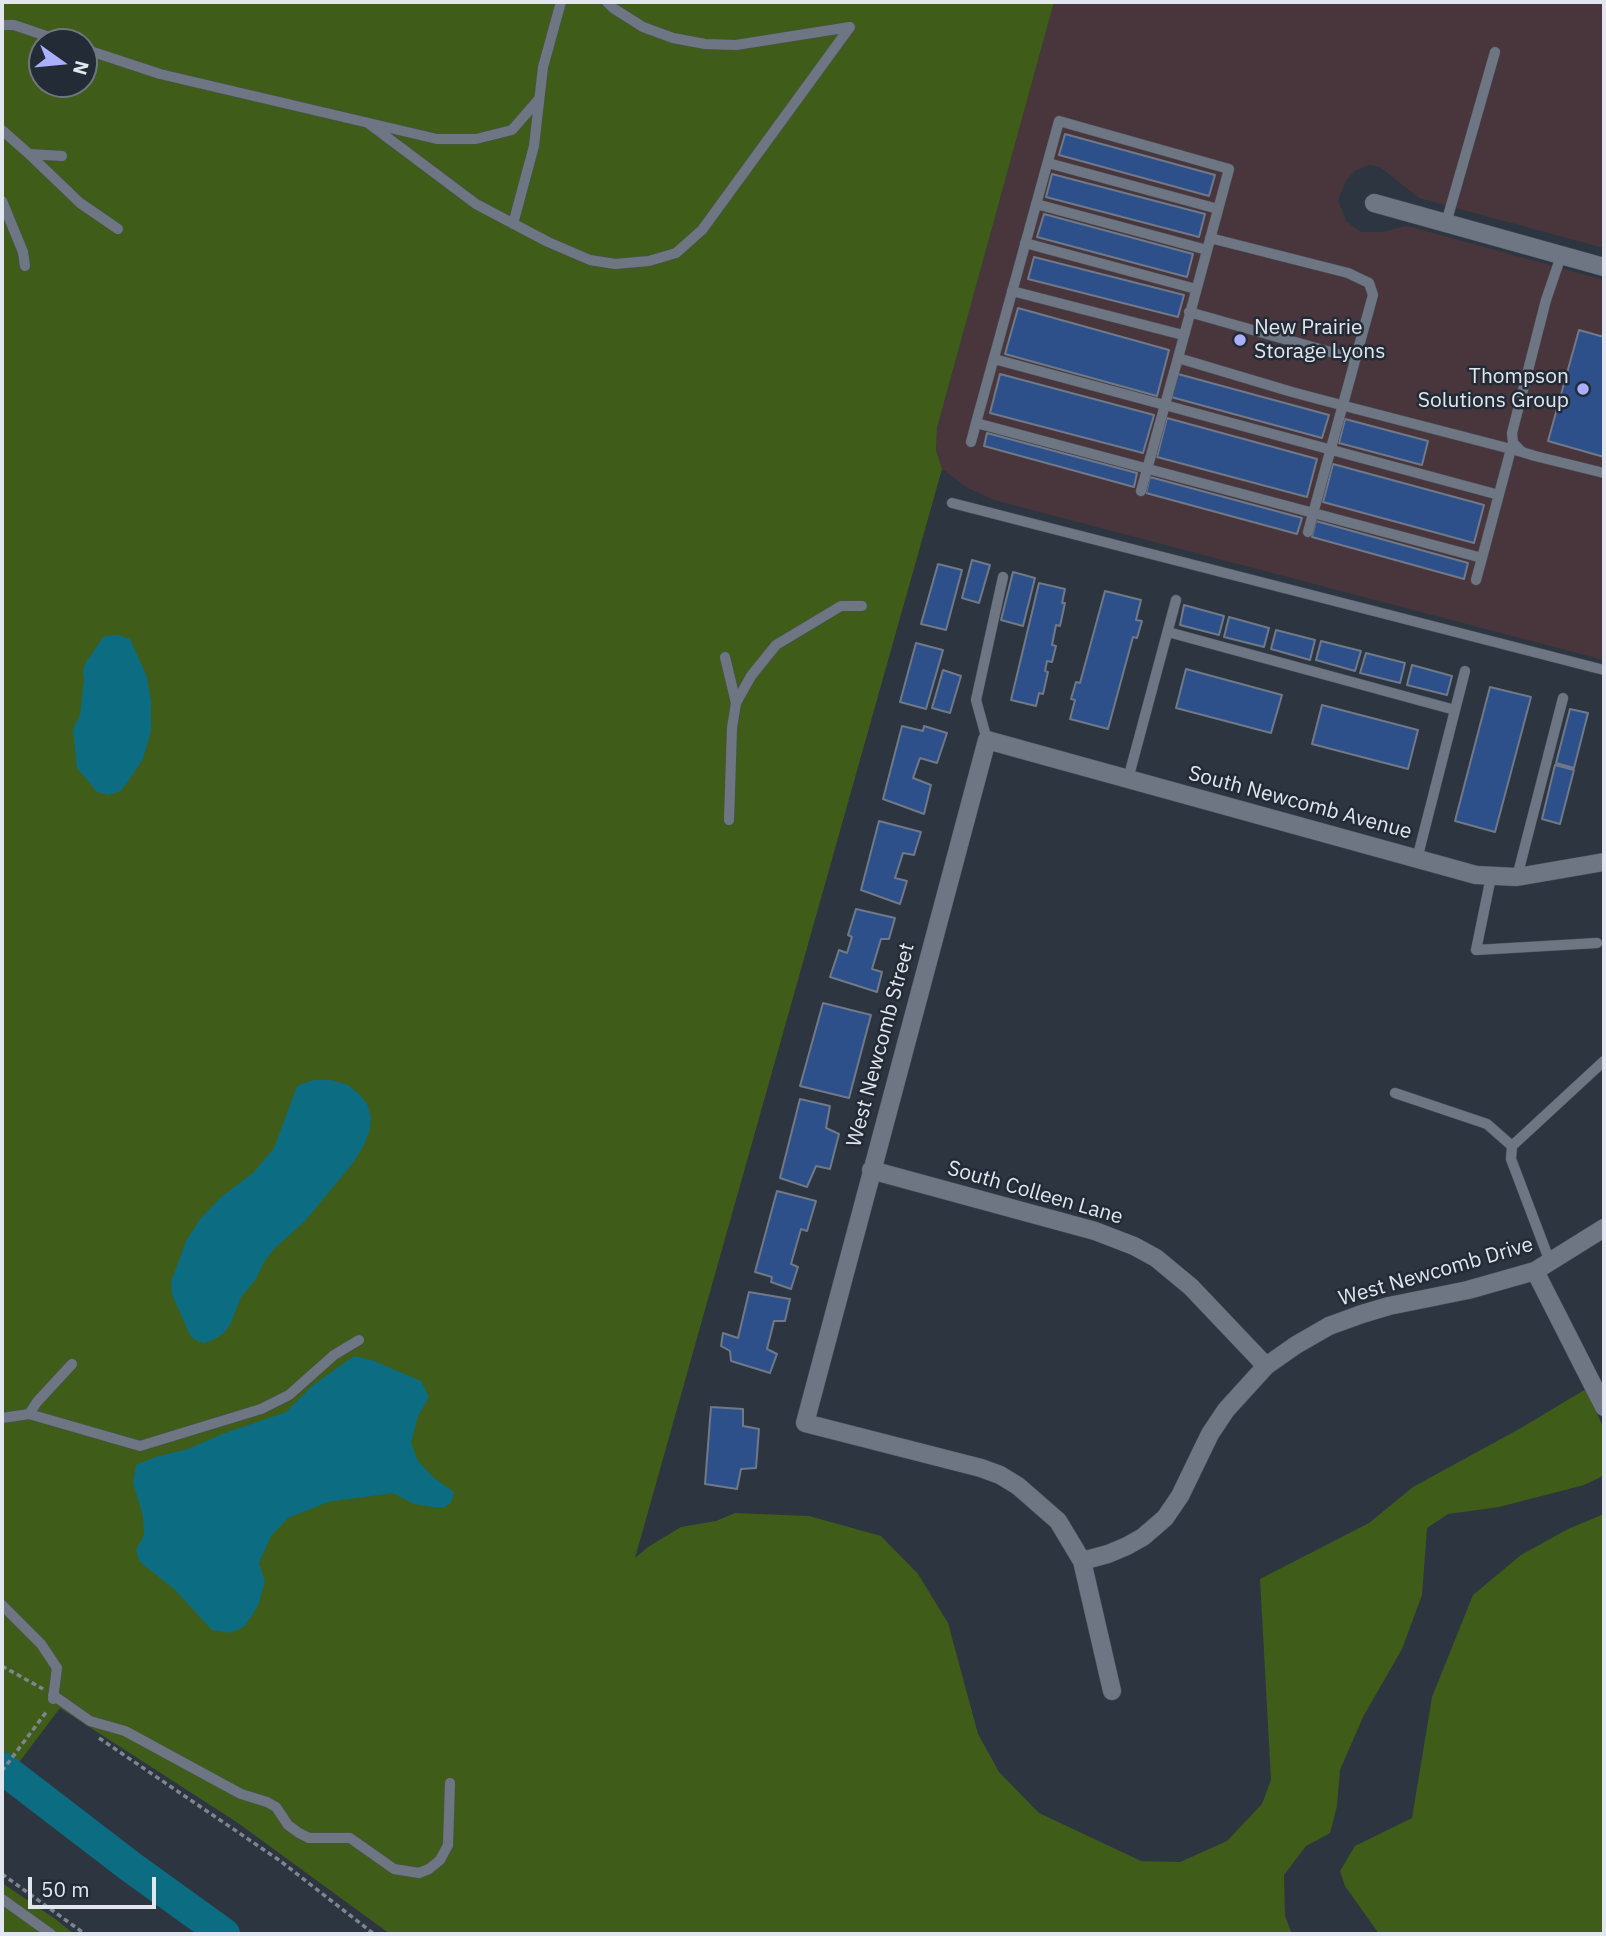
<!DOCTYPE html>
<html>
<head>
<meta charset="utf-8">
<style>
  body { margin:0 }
  #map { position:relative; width:1606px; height:1936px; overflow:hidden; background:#2d3541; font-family:"IBM Plex Sans",sans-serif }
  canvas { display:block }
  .frame { position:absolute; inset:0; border:4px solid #e2e6ee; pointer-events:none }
  .north { position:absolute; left:28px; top:28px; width:70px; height:70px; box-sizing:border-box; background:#232b36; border:2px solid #6f7680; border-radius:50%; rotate:105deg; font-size:19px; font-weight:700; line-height:28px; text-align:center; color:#e2e6ee }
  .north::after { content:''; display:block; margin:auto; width:24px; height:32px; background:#aab0fb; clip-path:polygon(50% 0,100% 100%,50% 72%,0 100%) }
  .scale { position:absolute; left:28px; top:1877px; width:128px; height:32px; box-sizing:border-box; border:4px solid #e2e6ee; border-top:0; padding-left:9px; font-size:21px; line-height:24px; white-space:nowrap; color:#e2e6ee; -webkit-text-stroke:5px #232b36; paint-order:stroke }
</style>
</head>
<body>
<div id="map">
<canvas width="1606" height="1936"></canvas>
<div class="frame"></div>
<div class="north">N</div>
<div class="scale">50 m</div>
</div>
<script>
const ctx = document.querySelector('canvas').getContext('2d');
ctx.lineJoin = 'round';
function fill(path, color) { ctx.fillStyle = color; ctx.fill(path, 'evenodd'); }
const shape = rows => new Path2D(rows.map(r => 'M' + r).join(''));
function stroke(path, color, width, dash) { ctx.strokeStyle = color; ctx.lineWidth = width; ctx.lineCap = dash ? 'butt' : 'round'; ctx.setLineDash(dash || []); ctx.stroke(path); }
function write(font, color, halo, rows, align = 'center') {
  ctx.font = font + ' "IBM Plex Sans",sans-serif'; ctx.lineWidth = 5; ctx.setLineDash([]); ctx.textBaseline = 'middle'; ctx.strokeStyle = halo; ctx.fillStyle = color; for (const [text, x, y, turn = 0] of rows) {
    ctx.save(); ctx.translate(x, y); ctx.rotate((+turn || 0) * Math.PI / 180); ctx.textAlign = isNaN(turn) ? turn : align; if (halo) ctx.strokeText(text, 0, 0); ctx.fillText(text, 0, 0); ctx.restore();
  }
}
const commercial = shape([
  [1054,2,1604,2,1604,248,1419,198,1380,167,1370,165,1356,170,1347,179,1338,200,1346,221,1361,232,1383,232,1405,226,1415,228,1604,280,1604,660,994,500,968,488,942,469,936,450,937,428]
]);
const green = shape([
  [2,2,1054,2,937,428,936,450,942,469,635,1558,648,1547,681,1527,716,1521,735,1513,809,1516,881,1536,918,1574,948,1623,978,1734,999,1772,1039,1813,1141,1861,1180,1862,1227,1841,1262,1804,1271,1780,1260,1579,1369,1523,1413,1487,1521,1428,1586,1389,1604,1429,1604,1471,1601,1477,1584,1485,1499,1507,1448,1514,1427,1528,1422,1595,1402,1649,1363,1717,1340,1770,1337,1806,1330,1833,1306,1846,1284,1875,1285,1916,1292,1934,390,1934,238,1823,60,1708,2,1785],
  [42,42,84,42,84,84,42,84],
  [1604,1514,1604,1934,1379,1934,1345,1886,1340,1871,1355,1846,1412,1818,1432,1697,1473,1595,1521,1555,1568,1529],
  [2,1883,54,1918,74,1934,2,1934]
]);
const water = shape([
  [118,635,130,639,147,677,151,702,151,731,143,759,131,777,121,791,109,795,97,792,77,768,73,729,80,715,84,679,83,670,86,662,104,636],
  [313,1080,330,1080,348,1085,360,1095,367,1104,371,1117,370,1129,364,1145,353,1163,305,1221,274,1249,264,1262,256,1279,241,1297,231,1323,224,1333,213,1340,205,1343,197,1341,191,1337,172,1295,171,1282,186,1241,200,1219,221,1197,253,1173,274,1148,297,1086],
  [354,1356,372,1360,421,1381,429,1397,418,1416,411,1443,418,1461,434,1478,454,1492,451,1503,444,1507,433,1507,414,1504,393,1493,328,1502,288,1518,271,1536,259,1563,265,1581,258,1606,244,1627,230,1633,212,1630,174,1589,140,1562,136,1550,144,1535,143,1516,133,1483,136,1465,155,1457,188,1449,222,1434,286,1412,313,1385]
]);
const river = shape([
  [2,1768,131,1867,224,1934]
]);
const building = shape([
  [1065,134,1215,175,1209,196,1059,155,1065,134],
  [1052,174,1205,214,1199,237,1046,197,1052,174],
  [1044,214,1193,254,1187,277,1037,237,1044,214],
  [1034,257,1184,295,1178,317,1028,279,1034,257],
  [1018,308,1169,350,1157,396,1005,354,1018,308],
  [1579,330,1604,337,1604,457,1548,441,1579,330],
  [1000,374,1154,415,1143,453,990,413,1000,374],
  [1178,374,1329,415,1322,438,1171,397,1178,374],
  [1167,418,1317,459,1307,497,1157,457,1167,418],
  [1345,419,1428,441,1422,465,1339,443,1345,419],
  [987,433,1137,473,1134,487,984,446,987,433],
  [1333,464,1484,505,1474,543,1323,502,1333,464],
  [1150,477,1302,518,1297,534,1146,493,1150,477],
  [1316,521,1468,563,1464,579,1312,537,1316,521],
  [972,560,990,565,979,603,962,598,972,560],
  [938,564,962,570,946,630,921,624,938,564],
  [1013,572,1035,578,1023,626,1001,620,1013,572],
  [1039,583,1065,589,1062,603,1065,603,1060,626,1056,625,1052,645,1056,646,1052,662,1047,661,1045,671,1048,672,1043,694,1039,693,1036,706,1011,700,1039,583],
  [1105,591,1141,600,1136,620,1142,621,1137,638,1133,637,1108,729,1070,719,1075,700,1071,699,1076,682,1080,683,1105,591],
  [1184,605,1224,616,1219,635,1180,625,1184,605],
  [1229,617,1269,628,1264,647,1224,637,1229,617],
  [1276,630,1315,640,1310,660,1271,649,1276,630],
  [1321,641,1361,651,1355,671,1316,660,1321,641],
  [916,643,943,650,926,709,900,702,916,643],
  [1366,653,1405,663,1400,683,1360,673,1366,653],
  [1412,665,1452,676,1447,695,1407,685,1412,665],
  [1186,669,1282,695,1271,733,1176,708,1186,669],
  [943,670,961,676,950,713,932,708,943,670],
  [1490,687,1531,697,1495,832,1455,821,1490,687],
  [1322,705,1418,730,1408,769,1312,744,1322,705],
  [1570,709,1588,713,1574,768,1556,763,1570,709],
  [902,726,923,731,924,726,947,733,937,763,920,758,913,778,931,785,924,814,883,799,902,726],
  [1555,765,1574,770,1560,824,1542,819,1555,765],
  [879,821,921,832,914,855,903,853,895,878,907,881,900,904,861,890,879,821],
  [856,909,895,918,889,939,881,939,872,969,882,972,877,992,830,977,839,950,847,953,852,937,848,935,856,909],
  [823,1003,871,1015,849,1098,800,1086,823,1003],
  [800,1099,830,1106,826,1128,839,1134,830,1169,816,1166,807,1187,780,1178,800,1099],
  [777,1191,816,1201,807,1231,801,1229,791,1264,798,1267,791,1289,771,1282,772,1277,755,1272,777,1191],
  [749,1292,790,1299,785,1321,774,1321,767,1349,777,1354,770,1373,731,1361,730,1351,721,1346,723,1333,738,1338,749,1292],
  [711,1407,743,1409,743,1426,759,1429,756,1468,741,1469,737,1489,705,1484,711,1407]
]);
const path = shape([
  [2,1666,43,1689],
  [99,1738,279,1860,374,1934],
  [2,1771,47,1711],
  [2,1874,85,1934]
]);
const lane = shape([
  [2,25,14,25,64,42],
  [84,49,160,74,437,139,476,139,512,130,539,99],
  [368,123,476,204,548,242,590,260,615,264,649,261,676,253,702,230,850,27,736,45,705,44,673,38,643,27,613,8,607,2],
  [2,130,29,154,62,156],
  [29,154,80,203,118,229],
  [1048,163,1218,209],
  [2,201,23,252,25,266],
  [1036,204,1207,250],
  [1446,223,1495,52],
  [513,224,534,146,543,67,561,2],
  [1210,238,1348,273,1369,283,1373,295,1308,532],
  [1025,243,1196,289],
  [1561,256,1546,300,1512,433,1513,443,1522,452,1535,456,1604,473],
  [1012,291,1183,335],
  [1189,312,1355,359],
  [994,359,1499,495],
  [971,442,976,423],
  [1511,449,1482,558,976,423,1059,121,1229,169,1178,358,1292,392,1341,405,1511,449,1522,452],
  [1141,491,1178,358],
  [952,503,1604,670],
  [1476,580,1482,558],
  [1168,632,1455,710],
  [725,657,736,703],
  [987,740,976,700,1003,577],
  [1128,779,1176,600],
  [729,820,732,728,736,703,751,676,776,645,841,606,862,606],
  [1417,859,1465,671],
  [1491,877,1476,950,1597,943],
  [1517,877,1563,698],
  [1395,1093,1487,1124,1512,1146],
  [1550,1262,1511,1159,1512,1146,1604,1061],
  [29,1414,37,1402,72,1364],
  [2,1418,29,1414,140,1446,261,1409,289,1395,334,1355,359,1340],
  [2,1605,41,1644,57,1668,53,1699],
  [53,1695,90,1721,125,1731,241,1794,267,1802,276,1807,288,1825,299,1833,309,1838,350,1838,394,1869,419,1873,429,1869,440,1860,448,1845,450,1783],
  [2,1899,51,1934]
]);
const street = shape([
  [1374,203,1604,267],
  [871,1170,1095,1231,1134,1246,1156,1258,1191,1287,1266,1366],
  [1535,1271,1604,1407],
  [1082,1561,1108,1554,1127,1546,1143,1537,1165,1518,1180,1496,1210,1434,1226,1410,1266,1366,1296,1345,1329,1326,1362,1314,1389,1306,1468,1290,1535,1271,1604,1228],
  [1112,1691,1082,1561,1058,1521,1018,1486,1000,1475,981,1468,805,1423,987,740,1476,875,1517,877,1604,862]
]);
const markers = [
  [1240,340,7,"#aab0fb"],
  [1583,389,7,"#aab0fb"]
];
const poiNames = [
  ["New Prairie",1254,328],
  ["Storage Lyons",1254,352],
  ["Thompson",1569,377,"right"],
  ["Solutions Group",1569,401,"right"]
];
const streetNames = [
  ["South Newcomb Avenue",1300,803,15],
  ["West Newcomb Street",881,1045,-75],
  ["South Colleen Lane",1035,1193,16],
  ["West Newcomb Drive",1436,1272,-16]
];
fill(commercial, '#49363c');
fill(green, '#405c19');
fill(water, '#0c6c81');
stroke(river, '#0c6c81', 32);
fill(building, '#2d508b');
stroke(building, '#707987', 2);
stroke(lane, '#4a515b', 11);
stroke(street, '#4a515b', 19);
stroke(path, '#7f858f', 3.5, [5, 3.5]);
stroke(lane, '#6e7684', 10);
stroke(street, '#6e7684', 18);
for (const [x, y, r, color] of markers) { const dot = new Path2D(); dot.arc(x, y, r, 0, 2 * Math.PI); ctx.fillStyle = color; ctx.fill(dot); stroke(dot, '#232b36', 2.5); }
write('21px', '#e2e6ee', '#232b36', poiNames, 'left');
write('21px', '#e2e6ee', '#232b36', streetNames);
</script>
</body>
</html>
